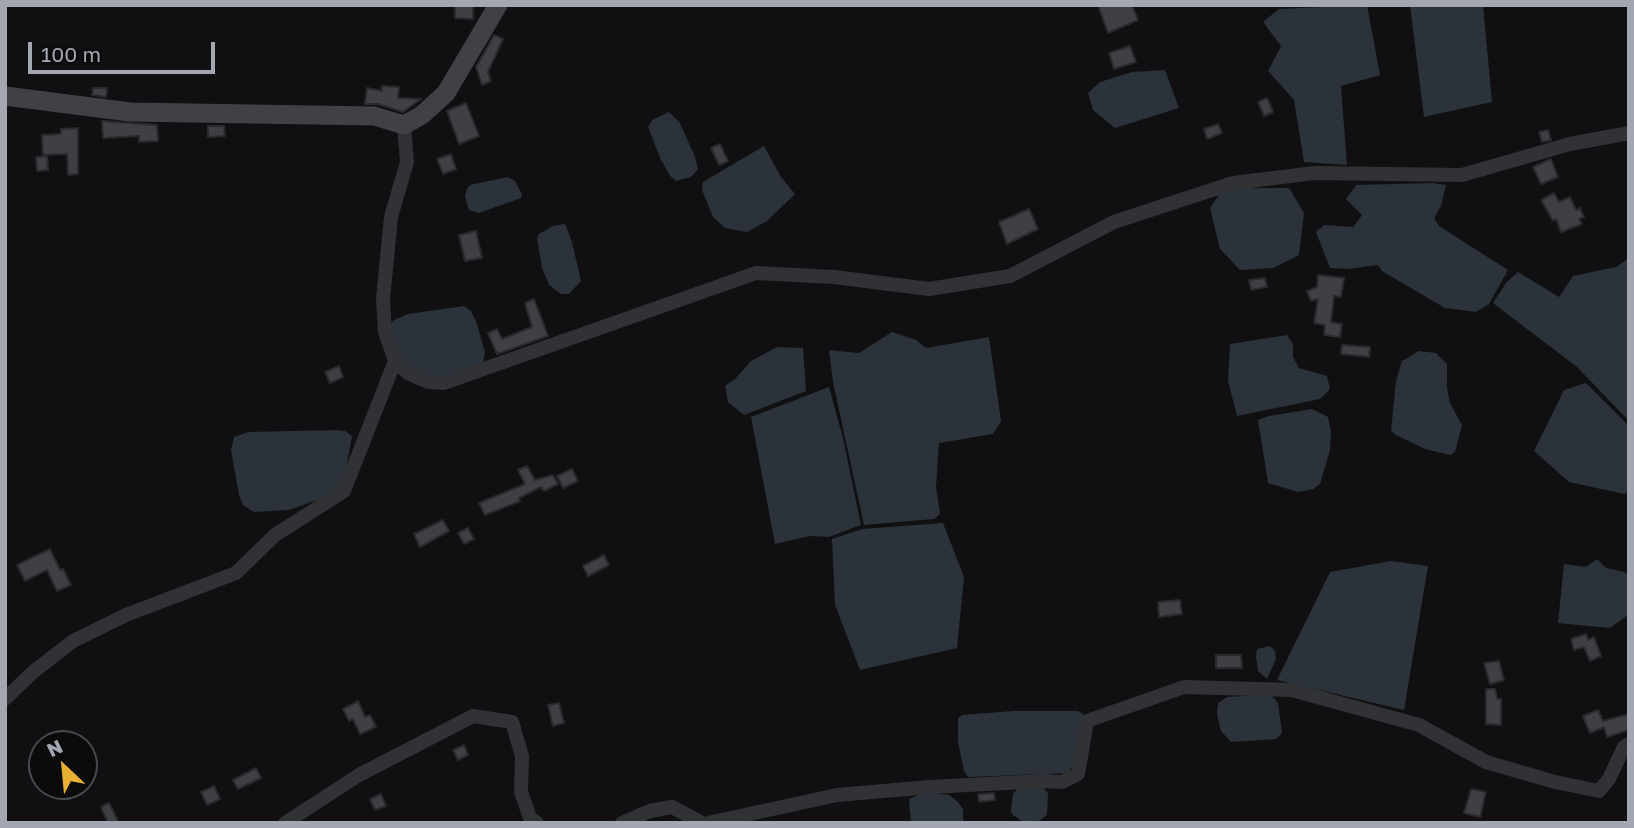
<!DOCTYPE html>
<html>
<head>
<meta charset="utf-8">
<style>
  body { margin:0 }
  #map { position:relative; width:1634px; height:828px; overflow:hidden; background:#101012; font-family:"Golos Text",sans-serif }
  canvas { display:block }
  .frame { position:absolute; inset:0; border:7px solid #a2a7b2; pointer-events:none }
  .north { position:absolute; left:28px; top:730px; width:70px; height:70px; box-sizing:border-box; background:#0b0b0c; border:2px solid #47494e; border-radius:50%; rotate:334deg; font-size:19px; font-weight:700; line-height:28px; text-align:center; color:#a2a7b2 }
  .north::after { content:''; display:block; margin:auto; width:24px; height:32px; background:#e7af33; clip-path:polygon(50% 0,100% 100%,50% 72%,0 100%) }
  .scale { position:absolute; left:28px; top:42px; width:187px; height:32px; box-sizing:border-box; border:4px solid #a2a7b2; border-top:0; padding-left:9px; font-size:21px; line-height:24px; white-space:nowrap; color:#a2a7b2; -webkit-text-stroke:5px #0b0b0c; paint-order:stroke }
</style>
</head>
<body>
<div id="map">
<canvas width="1634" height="828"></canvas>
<div class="frame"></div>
<div class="north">N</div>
<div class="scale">100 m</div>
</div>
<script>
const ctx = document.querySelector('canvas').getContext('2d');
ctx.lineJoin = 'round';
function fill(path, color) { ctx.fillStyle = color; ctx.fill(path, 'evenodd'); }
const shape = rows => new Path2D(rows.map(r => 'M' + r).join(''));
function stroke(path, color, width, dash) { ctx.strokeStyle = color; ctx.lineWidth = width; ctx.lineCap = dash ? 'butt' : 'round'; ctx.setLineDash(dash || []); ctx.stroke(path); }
const water = shape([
  [1323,5,1367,5,1380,75,1341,86,1347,165,1304,162,1294,100,1268,71,1281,46,1263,22,1279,9,1323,7],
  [1410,5,1483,5,1492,102,1424,117],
  [1165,70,1179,108,1115,128,1093,110,1088,93,1100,82,1132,72],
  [669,112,680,123,695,157,698,169,691,177,676,181,670,176,661,160,648,127,652,120],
  [764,146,781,177,795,194,767,221,747,232,725,228,713,217,702,190,703,182],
  [508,177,515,181,522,194,521,198,479,213,469,210,465,197,467,189,470,185],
  [1433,183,1446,185,1441,206,1434,218,1439,226,1508,270,1489,304,1476,312,1445,308,1382,271,1378,265,1348,269,1330,268,1316,232,1324,225,1353,227,1362,215,1346,199,1356,185],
  [1235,188,1289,188,1304,213,1299,255,1273,268,1240,270,1220,249,1210,208,1220,193],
  [565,224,572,242,581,281,569,294,561,294,549,285,542,268,537,238,539,234,553,226],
  [1629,258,1629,421,1577,367,1493,303,1506,283,1518,272,1559,297,1573,276,1616,267],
  [464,306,471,311,477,324,485,352,483,362,450,377,420,375,400,358,389,325,394,320,408,314],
  [892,332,916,340,926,348,989,337,1001,421,993,434,939,443,936,487,940,514,934,519,864,525,833,382,829,350,859,353],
  [1287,335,1293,344,1293,357,1299,368,1327,376,1330,389,1320,399,1237,416,1228,381,1230,344],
  [777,347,803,348,806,391,744,415,728,402,725,386,735,379,751,361],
  [1419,351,1436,353,1447,364,1447,388,1450,403,1462,425,1455,452,1450,455,1425,449,1396,435,1391,431,1396,381,1402,361],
  [1586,383,1629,426,1629,491,1624,494,1569,482,1534,451,1564,390],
  [829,387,843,438,861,525,829,537,810,536,775,544,751,417],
  [1312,409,1328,417,1331,431,1330,450,1320,484,1313,489,1298,492,1268,483,1258,420,1269,416],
  [338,430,345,431,352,436,344,480,339,489,320,499,289,510,254,512,243,505,239,495,231,450,234,437,248,432],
  [943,523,964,577,957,648,860,670,835,605,832,539,862,529],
  [1597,559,1606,568,1625,572,1629,577,1629,614,1610,628,1558,623,1564,564,1586,567],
  [1391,561,1428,566,1404,710,1277,680,1330,572],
  [1270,646,1275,651,1276,659,1267,679,1258,671,1256,656,1257,649],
  [1265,695,1272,696,1278,703,1282,733,1276,739,1231,742,1221,731,1217,714,1218,703,1227,697],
  [1014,711,1078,711,1083,714,1085,728,1078,757,1068,773,968,777,964,771,958,742,958,718,962,715],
  [1042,786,1048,793,1047,815,1036,823,1031,823,1022,821,1013,815,1011,811,1013,794,1019,787],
  [925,792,949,795,957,801,963,809,963,823,911,823,909,799]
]);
const building = shape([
  [455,5,473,5,473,19,455,18,455,5],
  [1098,5,1132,5,1138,20,1108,33,1098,5],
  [494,35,503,39,488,72,491,81,482,85,476,67,494,35],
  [1130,46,1136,62,1114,69,1109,53,1130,46],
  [382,86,399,87,398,98,421,99,403,112,378,104,365,104,367,88,382,91,382,86],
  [93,88,107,88,106,97,92,95,93,88],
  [1267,98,1273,112,1264,116,1258,102,1267,98],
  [466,103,479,136,459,144,447,111,466,103],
  [102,121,157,125,158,141,139,142,139,136,103,138,102,121],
  [1218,124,1222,133,1207,139,1204,129,1218,124],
  [208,126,224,126,225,136,208,137,208,126],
  [78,128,78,174,68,175,67,154,43,155,42,135,61,134,61,129,78,128],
  [1548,130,1551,140,1542,142,1539,132,1548,130],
  [720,144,728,161,719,165,711,148,720,144],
  [451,154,456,169,443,174,437,159,451,154],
  [47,156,48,170,37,171,36,157,47,156],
  [1551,159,1558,177,1541,184,1533,167,1551,159],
  [1554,193,1559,202,1570,197,1576,210,1580,208,1584,217,1579,219,1582,224,1561,232,1556,219,1553,221,1541,200,1554,193],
  [1029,209,1038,229,1007,244,999,222,1029,209],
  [476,231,482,258,465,261,459,235,476,231],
  [1318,275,1344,278,1341,297,1334,296,1331,322,1342,324,1340,337,1324,335,1325,325,1314,323,1318,299,1311,301,1307,291,1317,287,1318,275],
  [1265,278,1267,287,1251,290,1249,280,1265,278],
  [534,299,548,336,497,354,488,333,497,329,502,339,532,327,525,303,534,299],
  [1342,345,1370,347,1369,357,1341,354,1342,345],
  [339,366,343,377,330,383,325,372,339,366],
  [527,466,535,480,553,475,558,484,544,491,541,487,519,498,520,501,485,515,479,503,525,484,518,470,527,466],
  [572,469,578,481,563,488,557,476,572,469],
  [443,520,449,531,420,547,414,534,443,520],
  [468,528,474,539,464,544,458,533,468,528],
  [50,549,60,570,63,569,71,585,57,591,47,570,25,581,17,565,50,549],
  [604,555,609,565,588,576,583,566,604,555],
  [1180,600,1182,614,1159,617,1158,602,1180,600],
  [1586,634,1588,640,1594,637,1601,656,1590,661,1584,647,1574,650,1571,639,1586,634],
  [1216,655,1241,655,1242,668,1216,668,1216,655],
  [1499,661,1504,680,1490,684,1484,663,1499,661],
  [1486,689,1495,689,1497,699,1501,699,1501,725,1486,724,1486,689],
  [358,701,365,717,370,715,376,727,360,734,353,719,349,721,343,709,358,701],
  [559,703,564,723,553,726,548,705,559,703],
  [1598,710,1603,721,1629,714,1629,730,1607,737,1604,727,1590,733,1583,716,1598,710],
  [464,745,468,755,458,760,453,750,464,745],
  [256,768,261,778,238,789,233,780,256,768],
  [214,786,220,799,207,805,201,792,214,786],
  [1471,789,1486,792,1480,817,1464,813,1471,789],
  [994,793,995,800,979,802,978,794,994,793],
  [381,794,386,806,375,810,370,799,381,794],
  [109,803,119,823,108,823,101,807,109,803]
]);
const street = shape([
  [404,125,407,162,391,217,383,299,385,332,395,361,408,373,428,382,444,383,756,273,834,277,929,289,1010,276,1114,222,1233,183,1315,173,1462,175,1570,144,1629,133],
  [5,699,33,672,73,641,126,615,236,573,275,535,344,491,395,361],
  [285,823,359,775,473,716,512,722,522,756,521,792,530,818,537,823],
  [622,823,650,811,672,807,702,823],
  [708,823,837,795,930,787,1043,781,1062,782,1078,774,1087,721,1184,687,1292,690,1419,725,1486,762,1555,782,1599,791,1609,779,1624,747,1629,744]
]);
const secondary = shape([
  [5,96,130,112,374,116,404,125,422,115,446,93,498,5]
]);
fill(water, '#2b3239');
fill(building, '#3f4045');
stroke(building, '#2a2a2d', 2);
stroke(street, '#313236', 14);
stroke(secondary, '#404146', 19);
</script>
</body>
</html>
